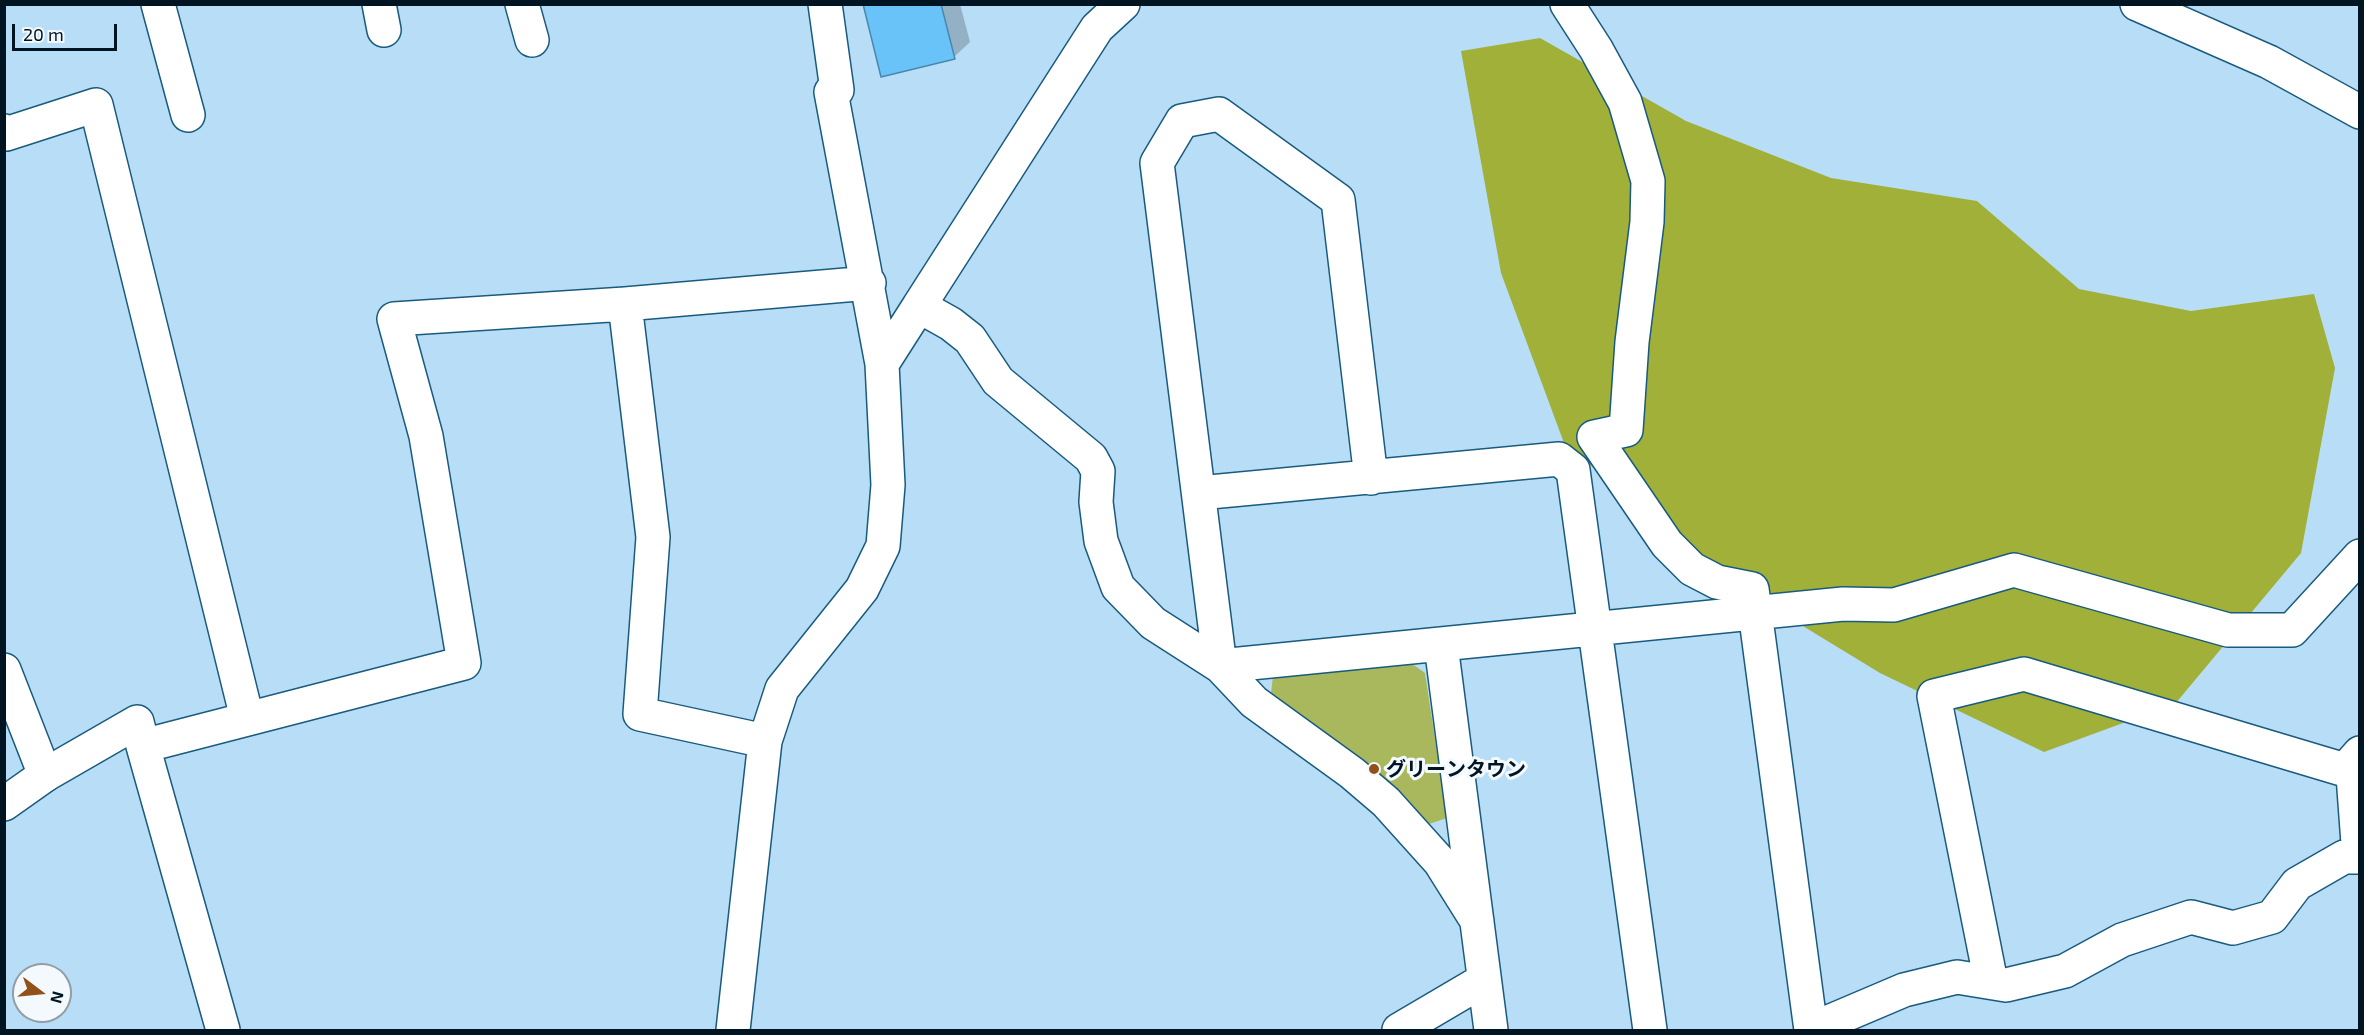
<!DOCTYPE html>
<html>
<head>
<meta charset="utf-8">
<style>
  body { margin:0 }
  #map { position:relative; width:2364px; height:1035px; overflow:hidden; background:#b8ddf6; font-family:"Exo 2",sans-serif }
  canvas { display:block }
  .frame { position:absolute; inset:0; border:6px solid #001422; pointer-events:none }
  .north { position:absolute; left:12px; top:963px; width:60px; height:60px; box-sizing:border-box; background:#f3f9fd; border:2px solid #929da5; border-radius:50%; rotate:106deg; font-size:16px; font-weight:700; line-height:24px; text-align:center; color:#001422 }
  .north::after { content:''; display:block; margin:auto; width:21px; height:27px; background:#91521a; clip-path:polygon(50% 0,100% 100%,50% 72%,0 100%) }
  .scale { position:absolute; left:12px; top:24px; width:105px; height:27px; box-sizing:border-box; border:3px solid #001422; border-top:0; padding-left:8px; font-size:18px; line-height:21px; white-space:nowrap; color:#001422; -webkit-text-stroke:4px #f3f9fd; paint-order:stroke }
</style>
</head>
<body>
<div id="map">
<canvas width="2364" height="1035"></canvas>
<div class="frame"></div>
<div class="north">N</div>
<div class="scale">20 m</div>
</div>
<script>
const ctx = document.querySelector('canvas').getContext('2d');
ctx.lineJoin = 'round';
function fill(path, color) { ctx.fillStyle = color; ctx.fill(path, 'evenodd'); }
const shape = rows => new Path2D(rows.map(r => 'M' + r).join(''));
function stroke(path, color, width, dash) { ctx.strokeStyle = color; ctx.lineWidth = width; ctx.lineCap = dash ? 'butt' : 'round'; ctx.setLineDash(dash || []); ctx.stroke(path); }
function write(font, color, halo, rows, align = 'center') {
  ctx.font = font + ' "Exo 2","Noto Sans JP",sans-serif'; ctx.lineWidth = 6; ctx.setLineDash([]); ctx.textBaseline = 'middle'; ctx.strokeStyle = halo; ctx.fillStyle = color; for (const [text, x, y, turn = 0] of rows) {
    ctx.save(); ctx.translate(x, y); ctx.rotate((+turn || 0) * Math.PI / 180); ctx.textAlign = isNaN(turn) ? turn : align; if (halo) ctx.strokeText(text, 0, 0); ctx.fillText(text, 0, 0); ctx.restore();
  }
}
const green = shape([
  [1411,663,1425,673,1447,818,1429,824,1400,794,1271,693,1273,676]
]);
const forest = shape([
  [1540,38,1686,121,1831,178,1977,201,2079,289,2191,311,2314,294,2335,368,2301,553,2175,704,2044,752,1880,673,1729,581,1564,443,1501,273,1461,51]
]);
const shadow = shape([
  [865,4,960,4,970,42,954,57]
]);
const building = shape([
  [863,4,941,4,955,59,881,77,863,4]
]);
const street = shape([
  [158,4,188,115],
  [379,4,384,30],
  [522,4,532,40],
  [1123,4,1097,28,919,306,951,324,970,339,998,381,1091,458,1098,471,1096,502,1101,541,1118,587,1153,623,1220,666,1254,702,1352,773,1386,802,1440,862,1477,921],
  [1567,4,1596,49,1625,102,1648,181,1647,222,1632,342,1626,430,1594,437,1667,544,1692,569,1717,582,1752,589,1811,1030],
  [2137,4,2269,62,2360,112],
  [4,131,6,134,96,105,247,718],
  [625,304,653,537,640,714,765,741],
  [882,364,919,306],
  [1199,493,1559,459,1573,470,1650,1030],
  [1441,645,1491,1030],
  [1220,666,1843,604,1894,605,2014,570,2228,630,2292,630,2360,556],
  [1220,666,1157,163,1182,121,1219,114,1338,200,1371,478],
  [143,746,223,1030],
  [2352,762,2359,857],
  [4,804,45,775,137,722,143,746,464,663,426,436,394,319,625,304,869,283],
  [1991,982,1934,696,2024,674,2345,770,2360,753],
  [733,1030,765,741,782,689,862,589,883,546,888,485,882,364,831,92,837,90,825,4],
  [1399,1030,1484,980],
  [1823,1030,1831,1021,1904,990,1957,977,2006,985,2065,971,2122,940,2191,917,2233,928,2272,917,2297,884,2344,857,2360,857]
]);
const secondary = shape([
  [4,670,45,775]
]);
const markers = [
  [1374,769,6,"#91521a"]
];
const poiNames = [
  ["グリーンタウン",1386,769]
];
fill(green, '#a9b85d');
fill(forest, '#a0b038');
fill(shadow, '#0003');
fill(building, '#6ac3f8');
stroke(building, '#4988ad', 1.5);
stroke(street, '#195b7e', 36);
stroke(secondary, '#195b7e', 36);
stroke(street, '#fff', 33);
stroke(secondary, '#fff', 33);
for (const [x, y, r, color] of markers) { const dot = new Path2D(); dot.arc(x, y, r, 0, 2 * Math.PI); ctx.fillStyle = color; ctx.fill(dot); stroke(dot, '#f3f9fd', 2); }
write('bold 20px', '#001422', '#f3f9fd', poiNames, 'left');
</script>
</body>
</html>
